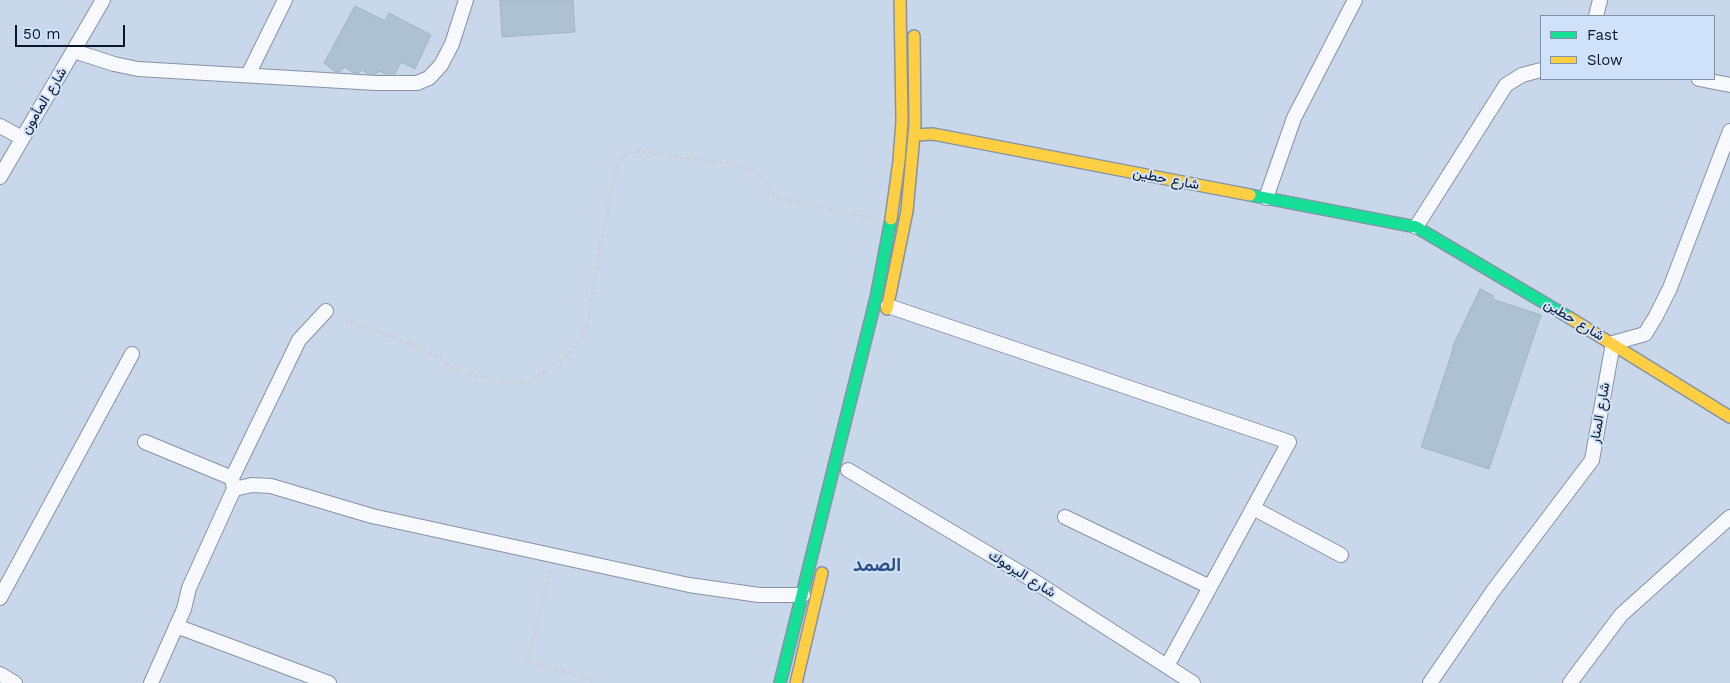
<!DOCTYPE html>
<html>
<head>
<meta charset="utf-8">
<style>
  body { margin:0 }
  #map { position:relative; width:1730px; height:683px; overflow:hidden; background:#c9d7eb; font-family:"Work Sans",sans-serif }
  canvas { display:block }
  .legend { position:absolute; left:1540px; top:15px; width:175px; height:65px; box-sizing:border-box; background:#d0e1fa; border:1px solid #8090a8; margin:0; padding:6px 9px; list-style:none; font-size:15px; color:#09172d }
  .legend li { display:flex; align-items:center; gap:10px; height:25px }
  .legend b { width:25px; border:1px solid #8090a8 }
  .scale { position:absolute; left:15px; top:25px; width:110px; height:22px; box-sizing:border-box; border:2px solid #09172d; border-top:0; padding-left:6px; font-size:15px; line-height:18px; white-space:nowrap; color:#09172d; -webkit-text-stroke:4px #d0e1fa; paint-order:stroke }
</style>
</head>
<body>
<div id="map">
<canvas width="1730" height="683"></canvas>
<ul class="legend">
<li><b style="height:6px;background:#16e098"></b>Fast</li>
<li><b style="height:6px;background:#ffcf43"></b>Slow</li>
</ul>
<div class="scale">50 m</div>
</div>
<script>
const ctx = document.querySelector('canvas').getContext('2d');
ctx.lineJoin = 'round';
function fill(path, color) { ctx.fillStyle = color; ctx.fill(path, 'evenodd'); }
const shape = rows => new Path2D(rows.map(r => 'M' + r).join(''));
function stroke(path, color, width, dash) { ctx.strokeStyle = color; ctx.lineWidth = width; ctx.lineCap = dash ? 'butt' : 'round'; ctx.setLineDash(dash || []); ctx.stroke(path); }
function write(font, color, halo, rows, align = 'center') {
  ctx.font = font + ' "Work Sans",Vazirmatn,sans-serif'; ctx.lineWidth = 4; ctx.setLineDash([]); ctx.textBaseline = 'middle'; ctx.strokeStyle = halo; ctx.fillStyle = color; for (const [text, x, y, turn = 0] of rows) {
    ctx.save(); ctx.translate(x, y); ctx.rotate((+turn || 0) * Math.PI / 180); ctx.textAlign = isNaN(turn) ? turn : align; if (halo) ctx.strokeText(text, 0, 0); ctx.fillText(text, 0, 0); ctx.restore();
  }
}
const building = shape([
  [500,0,573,0,575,32,502,37,500,0],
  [355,6,385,21,389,13,431,35,415,69,401,62,395,74,386,74,379,71,376,74,368,74,362,70,359,73,353,73,345,67,340,72,336,72,324,63,355,6],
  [1480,289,1494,296,1492,299,1541,315,1489,469,1421,447,1453,349,1452,348,1480,289]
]);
const path = shape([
  [338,317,409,343,430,353,459,372,503,381,530,382,568,355,581,340,587,328,590,303,612,184,618,166,626,154,635,151,736,165,755,171,769,185,776,197,875,219],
  [550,569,528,662,591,679,590,683]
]);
const street = shape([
  [1596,16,1600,0],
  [74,51,114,64,138,69,376,83,417,83,429,78,441,65,452,44,466,0],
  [248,75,285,0],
  [1699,79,1730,85],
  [0,126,22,138],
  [0,177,103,0],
  [1266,198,1294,118,1355,0],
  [1416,227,1506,85,1522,75,1541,70],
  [888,306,1289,442,1167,666],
  [145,442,232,478,234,489,189,588,184,609,151,683],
  [848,470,1026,576,1193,683],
  [232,478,299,340,326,311],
  [234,489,252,485,271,486,372,516,689,585,759,595,803,595],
  [1253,508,1341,555],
  [1065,517,1210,587],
  [0,598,132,354],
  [176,626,329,683],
  [0,674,15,683],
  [1430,683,1493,591,1592,460,1613,343,1645,334,1656,316,1670,288,1730,131],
  [1570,683,1621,615,1730,517]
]);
const fast = shape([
  [1250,195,1416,227,1570,318],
  [780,683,876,298,891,219]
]);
const slow = shape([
  [915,135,933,134,1250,195],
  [891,219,899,161,902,121,900,0],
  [887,309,907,211,915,124,914,36],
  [1570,318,1730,417],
  [796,683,822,573]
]);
const streetNames = [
  ["شارع المأمون",44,101,-59],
  ["شارع حطين",1166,179,11],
  ["شارع حطين",1574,320,31],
  ["شارع المنار",1600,413,-80],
  ["شارع اليرموك",1022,574,32]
];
const districtNames = [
  ["الصمد",877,565]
];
fill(building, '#adc1d3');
stroke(building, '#a1b5c7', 1);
stroke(street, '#8693a6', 16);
stroke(fast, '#8693a6', 14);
stroke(slow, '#8693a6', 14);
stroke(path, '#ccd0d7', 2.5, [4, 2.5]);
stroke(street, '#f7f9fc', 14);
stroke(fast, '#16e098', 11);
stroke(slow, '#ffcf43', 11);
write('14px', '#09172d', '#d0e1fa', streetNames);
write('bold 19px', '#2c4f84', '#d0e1fa', districtNames);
</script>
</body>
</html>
